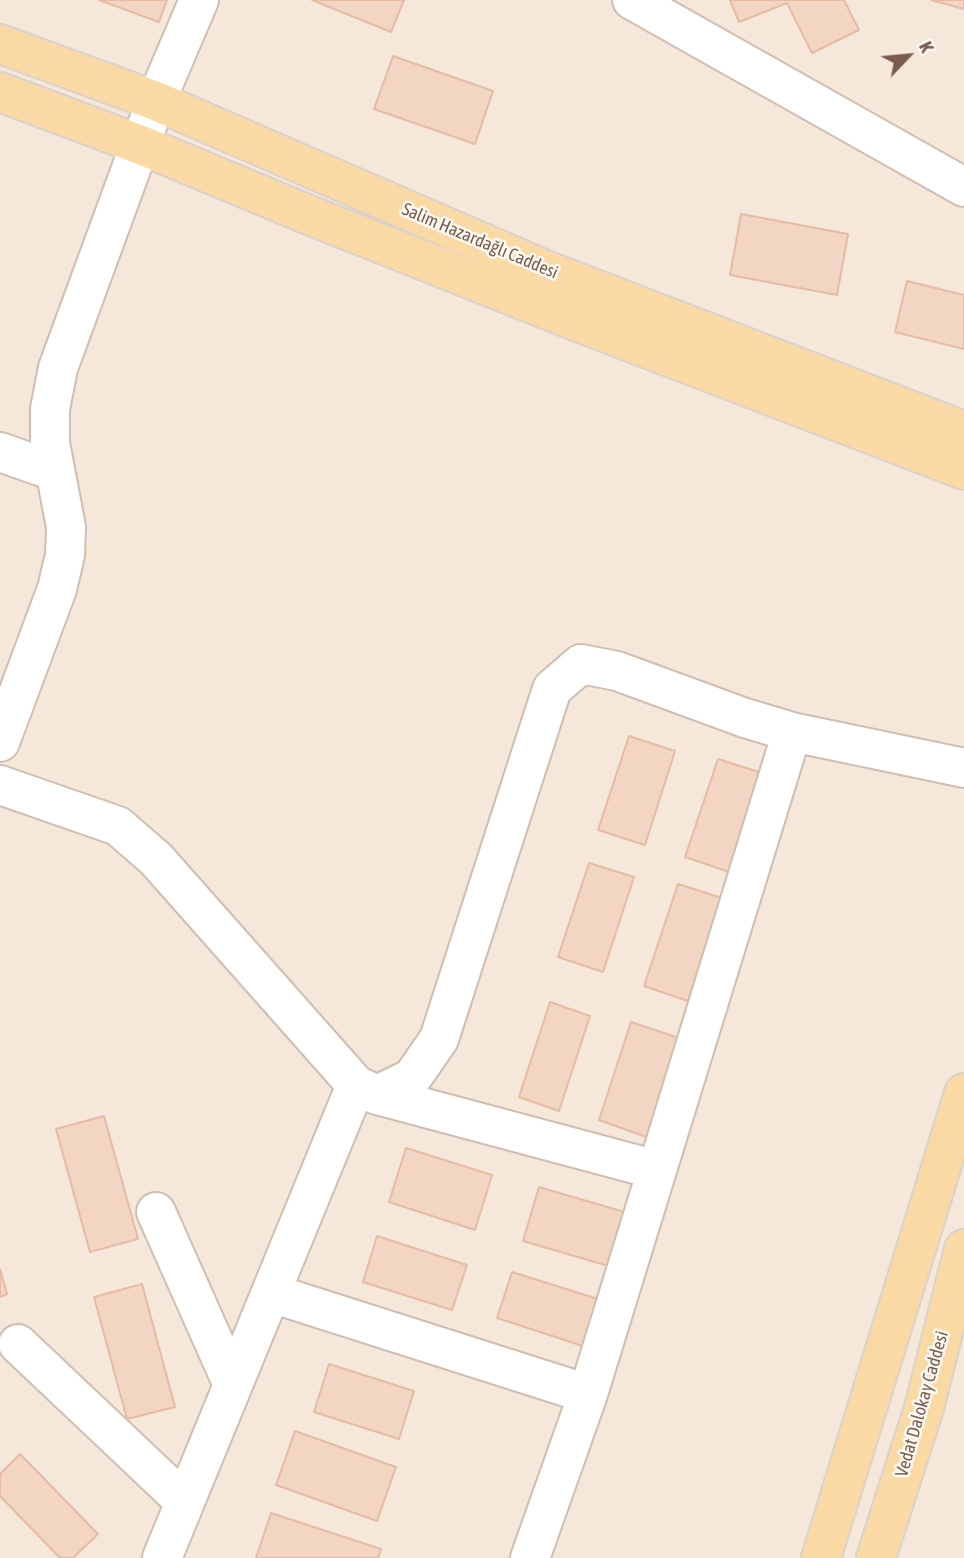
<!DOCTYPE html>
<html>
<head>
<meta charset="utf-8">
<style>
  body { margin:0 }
  #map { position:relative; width:964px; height:1558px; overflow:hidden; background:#fdf6ec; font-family:"Asap Condensed",sans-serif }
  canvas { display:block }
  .north { position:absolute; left:873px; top:21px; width:70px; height:70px; -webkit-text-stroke:5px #fffaf3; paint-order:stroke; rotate:64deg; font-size:19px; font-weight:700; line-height:28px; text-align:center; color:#7a5c4d }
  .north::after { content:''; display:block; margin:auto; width:24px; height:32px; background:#7a5c4d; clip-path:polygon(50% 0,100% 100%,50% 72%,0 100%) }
</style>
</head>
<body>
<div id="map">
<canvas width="964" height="1558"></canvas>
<div class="north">K</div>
</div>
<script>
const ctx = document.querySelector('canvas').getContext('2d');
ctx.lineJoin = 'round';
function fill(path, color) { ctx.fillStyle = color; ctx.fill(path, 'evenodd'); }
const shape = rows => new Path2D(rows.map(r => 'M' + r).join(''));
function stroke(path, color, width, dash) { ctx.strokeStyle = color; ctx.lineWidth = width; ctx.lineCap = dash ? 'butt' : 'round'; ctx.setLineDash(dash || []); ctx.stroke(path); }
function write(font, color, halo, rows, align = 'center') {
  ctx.font = font + ' "Asap Condensed",sans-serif'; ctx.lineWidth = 5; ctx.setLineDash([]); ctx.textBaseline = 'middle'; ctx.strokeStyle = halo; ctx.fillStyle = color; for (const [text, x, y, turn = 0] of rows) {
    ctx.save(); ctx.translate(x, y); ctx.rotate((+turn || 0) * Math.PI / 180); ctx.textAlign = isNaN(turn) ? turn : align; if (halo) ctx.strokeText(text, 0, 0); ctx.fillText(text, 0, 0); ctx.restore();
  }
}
const residential = shape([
  [0,0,964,0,964,1558,0,1558]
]);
const building = shape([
  [99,0,167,0,159,22,99,0],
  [312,0,404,0,391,32,312,0],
  [730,0,844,0,859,30,812,53,787,3,739,22,730,0],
  [931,0,964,0,964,9,931,0],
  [393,56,493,91,475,144,374,109,393,56],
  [741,214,848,234,837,295,730,275,741,214],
  [907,281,964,295,964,349,895,332,907,281],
  [629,736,675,751,645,845,598,830,629,736],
  [718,759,762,773,729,872,685,857,718,759],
  [589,863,634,877,603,972,558,957,589,863],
  [678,884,722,898,688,1001,644,986,678,884],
  [550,1002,590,1016,559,1111,519,1097,550,1002],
  [631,1022,682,1039,649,1138,599,1120,631,1022],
  [104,1116,138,1239,90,1252,56,1129,104,1116],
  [406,1148,492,1175,475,1230,389,1202,406,1148],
  [539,1187,628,1213,612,1267,523,1241,539,1187],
  [377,1236,467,1265,452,1310,363,1282,377,1236],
  [0,1269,7,1294,0,1297,0,1269],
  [512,1272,598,1299,583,1346,497,1318,512,1272],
  [142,1284,175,1407,127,1419,94,1297,142,1284],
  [329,1364,414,1391,399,1439,314,1412,329,1364],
  [295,1431,396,1467,377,1521,276,1485,295,1431],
  [20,1454,98,1534,73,1558,60,1558,0,1496,0,1474,20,1454],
  [271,1513,381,1549,378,1558,256,1558,271,1513]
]);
const minor = shape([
  [632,0,964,187],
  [0,452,54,471],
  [0,742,57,589,65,555,66,527,50,443,50,409,58,368,156,101,199,0],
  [0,785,118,826,156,859,356,1085,162,1558],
  [356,1085,377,1095,412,1078,439,1039,552,689,581,664,617,671,745,718,792,732,964,768],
  [377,1095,657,1170],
  [156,1212,233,1385],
  [271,1293,588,1394,792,732],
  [18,1344,185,1502],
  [530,1558,588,1394]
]);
const major = shape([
  [0,44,156,101,543,269,964,431],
  [0,92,141,145,309,215,578,322,964,470],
  [821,1558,964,1093],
  [876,1558,924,1408,964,1249]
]);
const streetNames = [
  ["Salim Hazardağlı Caddesi",480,241,23],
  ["Vedat Dalokay Caddesi",922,1404,-74]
];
fill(residential, '#f5e8da');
fill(building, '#f3d5c3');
stroke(building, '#e6bba3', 2);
stroke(minor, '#d1beb0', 42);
stroke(major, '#dad1cd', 42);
stroke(minor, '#fff', 38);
stroke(major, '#fbd9a5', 38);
write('18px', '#7a5c4d', '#fffaf3', streetNames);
</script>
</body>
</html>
